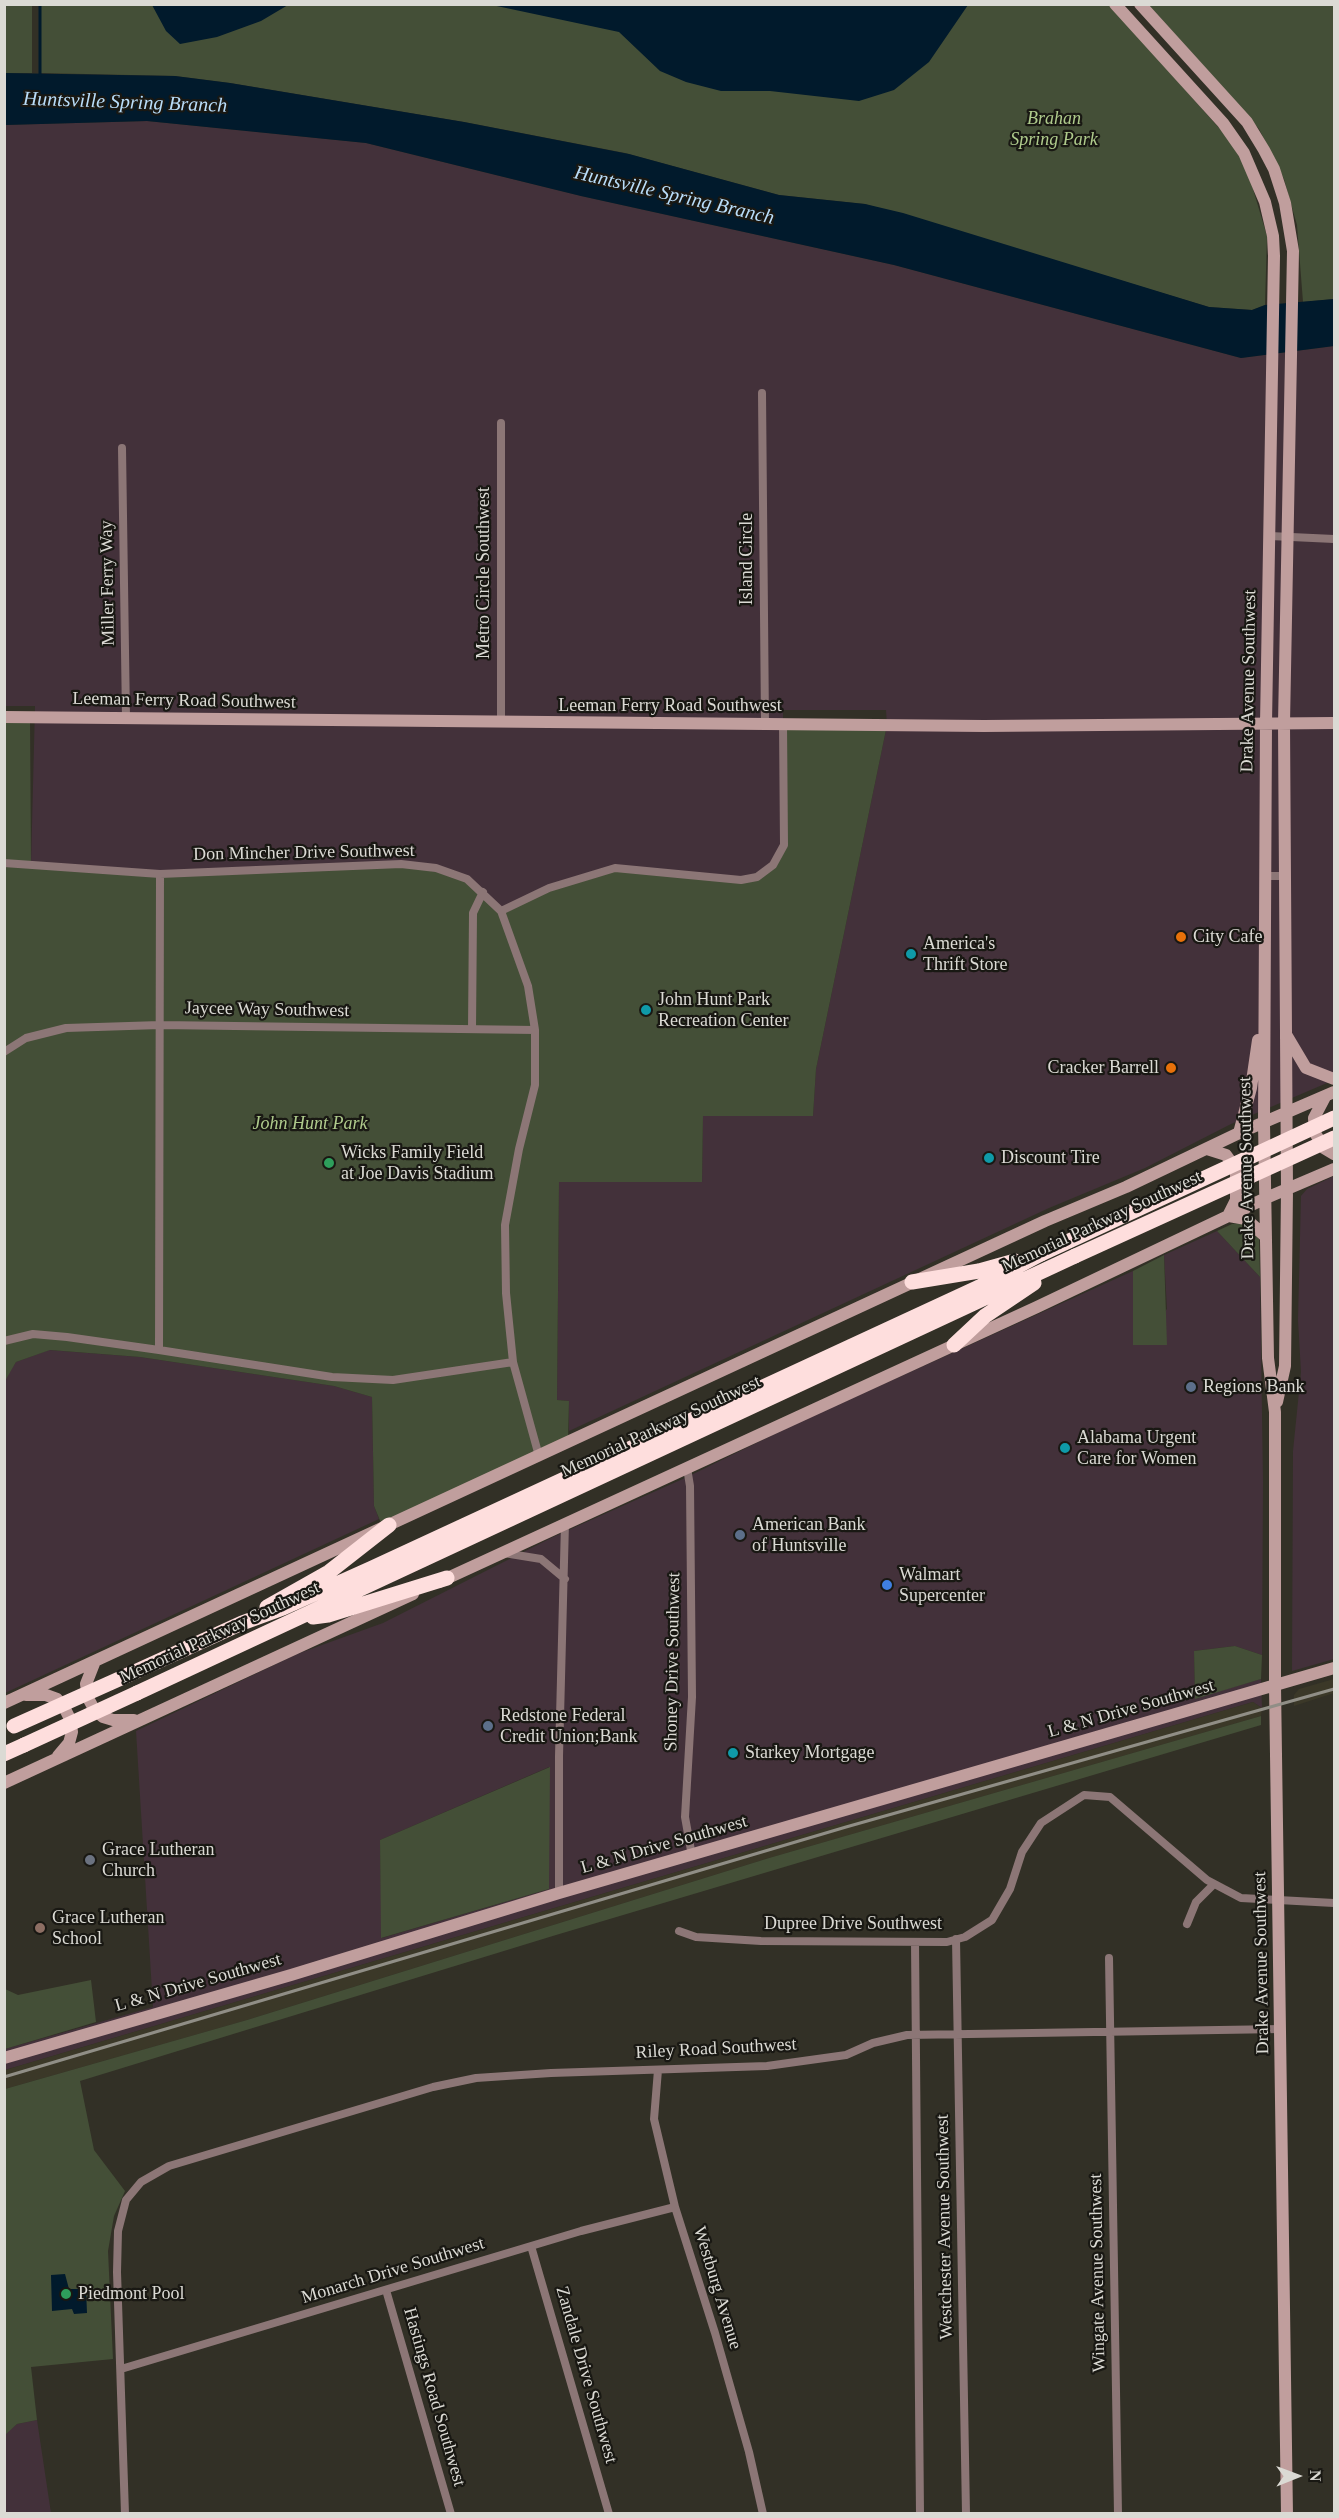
<!DOCTYPE html>
<html>
<head>
<meta charset="utf-8">
<style>
  body { margin:0 }
  #map { position:relative; width:1339px; height:2518px; overflow:hidden; background:#323026; font-family:"Times New Roman",serif }
  canvas { display:block }
  .frame { position:absolute; inset:0; border:6px solid #dbdad4; pointer-events:none }
  .north { position:absolute; left:1267px; top:2446px; width:60px; height:60px; -webkit-text-stroke:4px #191813; paint-order:stroke; rotate:89deg; font-size:16px; font-weight:700; line-height:24px; text-align:center; color:#dbdad4 }
  .north::after { content:''; display:block; margin:auto; width:21px; height:27px; background:#dbdad4; clip-path:polygon(50% 0,100% 100%,50% 72%,0 100%) }
</style>
</head>
<body>
<div id="map">
<canvas width="1339" height="2518"></canvas>
<div class="frame"></div>
<div class="north">N</div>
</div>
<script>
const ctx = document.querySelector('canvas').getContext('2d');
ctx.lineJoin = 'round';
function fill(path, color) { ctx.fillStyle = color; ctx.fill(path, 'evenodd'); }
const shape = rows => new Path2D(rows.map(r => 'M' + r).join(''));
function stroke(path, color, width, dash) { ctx.strokeStyle = color; ctx.lineWidth = width; ctx.lineCap = dash ? 'butt' : 'round'; ctx.setLineDash(dash || []); ctx.stroke(path); }
function write(font, color, halo, rows, align = 'center') {
  ctx.font = font + ' "Times New Roman",serif'; ctx.lineWidth = 4.5; ctx.setLineDash([]); ctx.textBaseline = 'middle'; ctx.strokeStyle = halo; ctx.fillStyle = color; for (const [text, x, y, turn = 0] of rows) {
    ctx.save(); ctx.translate(x, y); ctx.rotate((+turn || 0) * Math.PI / 180); ctx.textAlign = isNaN(turn) ? turn : align; if (halo) ctx.strokeText(text, 0, 0); ctx.fillText(text, 0, 0); ctx.restore();
  }
}
const commercial = shape([
  [147,121,366,143,581,196,894,265,1241,358,1334,346,1334,1080,1231,1124,1145,1168,1049,1208,569,1431,569,1401,557,1400,559,1182,702,1182,703,1116,813,1116,816,1069,887,725,886,710,783,710,784,845,773,865,757,877,501,911,160,874,31,865,35,706,4,706,4,125],
  [1334,1176,1334,1659,1292,1671,1293,1451,1301,1372,1298,1320,1301,1196,1307,1189],
  [1217,1231,1260,1277,1263,1482,1262,1655,1235,1646,1194,1651,1195,1698,1261,1679,1262,1708,1253,1702,5,2070,5,2049,153,2007,136,1731,297,1654,383,1623,553,1537,685,1478,791,1426,1133,1271,1133,1345,1167,1309,1164,1255],
  [549,1767,549,1889,382,1938,380,1840],
  [49,1350,140,1357,334,1386,372,1397,374,1506,379,1519,5,1693,4,1381,16,1362],
  [37,2420,51,2513,5,2513,4,2435,17,2424]
]);
const built = shape([
  [1334,1679,1334,1693,1294,1706,1294,1695,1299,1689],
  [1253,1702,1262,1708,1261,1716,769,1858,247,2020,5,2089,5,2070]
]);
const green = shape([
  [4,5,32,5,32,73,5,73],
  [40,5,1110,5,1227,137,1247,169,1267,236,1265,305,1252,310,1209,307,865,204,779,195,625,153,464,122,230,83,175,76,40,73],
  [1149,5,1334,5,1334,299,1303,302,1297,225,1284,179,1272,154,1259,129,1243,110],
  [5,717,30,717,31,865,160,874,401,864,467,879,501,911,549,888,615,868,741,880,773,865,784,845,783,724,887,725,816,1069,813,1116,703,1116,702,1182,559,1182,557,1400,569,1401,568,1442,383,1528,374,1506,372,1397,334,1386,140,1357,50,1350,16,1362,5,1381],
  [1240,1223,1249,1226,1257,1232,1259,1239,1260,1277,1217,1231,1232,1224],
  [1164,1255,1167,1345,1133,1345,1133,1271],
  [1235,1646,1262,1655,1261,1679,1195,1699,1194,1651],
  [1261,1716,1261,1725,556,1935,80,2081,94,2150,125,2191,114,2216,108,2251,113,2359,31,2367,37,2420,17,2424,5,2435,5,2089,247,2020,769,1858],
  [550,1767,549,1889,381,1938,380,1840],
  [91,1980,96,2022,5,2049,5,1989,18,1995]
]);
const water = shape([
  [152,5,288,5,261,21,217,37,180,44,166,31],
  [492,5,968,5,929,62,894,90,859,101,770,91,721,91,686,82,660,71,619,32],
  [4,73,175,76,230,83,464,122,629,154,779,195,865,204,903,213,1209,307,1252,310,1265,305,1334,299,1334,346,1241,358,894,265,581,196,366,143,147,121,5,125],
  [65,2274,69,2289,86,2289,87,2313,74,2314,72,2309,52,2311,51,2275]
]);
const stream = shape([
  [40,4,40,75]
]);
const street = shape([
  [762,393,765,724],
  [501,423,501,723],
  [122,448,126,718],
  [1270,536,1334,539],
  [4,863,160,874,401,864,436,868,467,879,501,911,528,986,535,1030,535,1085,519,1149,505,1225,506,1293,513,1362,539,1456],
  [160,874,159,1350,332,1377,393,1380,513,1362],
  [1265,876,1285,876],
  [501,911,549,888,615,868,741,880,757,877,773,865,784,845,783,724],
  [472,1029,473,913,483,892],
  [4,1052,26,1038,66,1028,160,1025,535,1030],
  [4,1341,33,1334,67,1337,159,1350],
  [687,1468,690,1486,692,1697,685,1817,692,1856],
  [504,1553,541,1559,565,1579],
  [559,1893,559,1756,565,1523],
  [1187,1924,1196,1902,1214,1884],
  [679,1931,696,1937,761,1941,947,1942,965,1937,992,1920,1010,1889,1022,1852,1041,1823,1084,1795,1110,1797,1207,1880,1241,1898,1334,1903],
  [956,1939,966,2514],
  [915,1942,920,2514],
  [1109,1958,1118,2514],
  [658,2070,654,2119,675,2207,715,2333,749,2452,763,2514],
  [531,2246,609,2514],
  [386,2290,451,2514],
  [121,2369,581,2231,675,2207],
  [125,2514,117,2272,118,2231,126,2200,141,2182,169,2166,433,2087,476,2078,551,2073,767,2066,846,2055,873,2043,907,2035,1281,2029]
]);
const secondary = shape([
  [1115,4,1223,123,1244,153,1265,202,1273,236,1274,256,1266,723,1264,1123,1268,1358,1275,1412,1275,1686,1287,2514],
  [1140,4,1247,122,1264,150,1274,169,1285,203,1293,251,1284,723,1287,1190,1285,1366,1277,1402],
  [4,717,984,726,1334,723],
  [1287,1036,1306,1068,1334,1079],
  [1325,1097,1314,1118,1315,1133,1324,1148,1334,1154],
  [1239,1133,1251,1088,1258,1040],
  [1207,1149,1226,1155,1236,1169,1236,1200,1228,1216],
  [1229,1216,1246,1219,1266,1237],
  [439,1582,1037,1307,1266,1198,1334,1169],
  [95,1661,86,1684,88,1698,94,1709,103,1717,113,1720,134,1720],
  [26,1695,46,1695,57,1699,65,1709,70,1719,72,1732,69,1743,58,1756],
  [4,1703,1045,1221,1126,1187,1239,1133,1334,1092],
  [4,1783,413,1594],
  [4,2058,291,1975,559,1893,1334,1668]
]);
const highway = shape([
  [912,1282,979,1271,1015,1261],
  [954,1345,985,1316,1034,1283],
  [267,1607,329,1572,389,1525],
  [313,1617,328,1615,447,1578],
  [128,1675,242,1623,283,1608,372,1568,979,1287,1041,1254],
  [137,1693,1075,1256],
  [4,1754,24,1745]
]);
const rail = shape([
  [4,2077,846,1827,1334,1689]
]);
const highwayBridge = shape([
  [1041,1254,1334,1118],
  [1075,1256,1334,1138],
  [14,1726,128,1675],
  [24,1745,137,1693]
]);
const markers = [
  [1181,937,6,"#e8710a"],
  [911,954,6,"#0f9aa8"],
  [646,1010,6,"#0f9aa8"],
  [1171,1068,6,"#e8710a"],
  [989,1158,6,"#0f9aa8"],
  [329,1163,6,"#2e9e5b"],
  [1191,1387,6,"#5c6f8a"],
  [1065,1448,6,"#0f9aa8"],
  [740,1535,6,"#5c6f8a"],
  [887,1585,6,"#3f7fe0"],
  [488,1726,6,"#5c6f8a"],
  [733,1753,6,"#0f9aa8"],
  [90,1860,6,"#6b7280"],
  [40,1928,6,"#8d6e63"],
  [66,2294,6,"#2e9e5b"]
];
const parkNames = [
  ["Brahan",1054,119],
  ["Spring Park",1054,140],
  ["John Hunt Park",310,1124]
];
const streetNames = [
  ["Island Circle",747,559,-90],
  ["Metro Circle Southwest",484,573,-90],
  ["Miller Ferry Way",108,583,-91],
  ["Drake Avenue Southwest",1249,681,-89],
  ["Leeman Ferry Road Southwest",184,701,1],
  ["Leeman Ferry Road Southwest",670,706],
  ["Don Mincher Drive Southwest",304,853,-1],
  ["Jaycee Way Southwest",267,1010,1],
  ["Drake Avenue Southwest",1247,1168,-91],
  ["Memorial Parkway Southwest",1102,1222,-25],
  ["Memorial Parkway Southwest",661,1427,-25],
  ["Memorial Parkway Southwest",220,1633,-25],
  ["Shoney Drive Southwest",673,1662,-89],
  ["L & N Drive Southwest",1131,1709,-16],
  ["L & N Drive Southwest",664,1845,-16],
  ["Dupree Drive Southwest",853,1924],
  ["Drake Avenue Southwest",1262,1963,-91],
  ["L & N Drive Southwest",198,1983,-16],
  ["Riley Road Southwest",716,2049,-3],
  ["Westchester Avenue Southwest",945,2227,-91],
  ["Monarch Drive Southwest",393,2271,-17],
  ["Wingate Avenue Southwest",1098,2273,-91],
  ["Westburg Avenue",717,2288,73],
  ["Zandale Drive Southwest",586,2375,74],
  ["Hastings Road Southwest",434,2397,74]
];
const poiNames = [
  ["City Cafe",1193,937],
  ["America's",923,944],
  ["Thrift Store",923,965],
  ["John Hunt Park",658,1000],
  ["Recreation Center",658,1021],
  ["Cracker Barrell",1159,1068,"right"],
  ["Wicks Family Field",341,1153],
  ["at Joe Davis Stadium",341,1174],
  ["Discount Tire",1001,1158],
  ["Regions Bank",1203,1387],
  ["Alabama Urgent",1077,1438],
  ["Care for Women",1077,1459],
  ["American Bank",752,1525],
  ["of Huntsville",752,1546],
  ["Walmart",899,1575],
  ["Supercenter",899,1596],
  ["Redstone Federal",500,1716],
  ["Credit Union;Bank",500,1737],
  ["Starkey Mortgage",745,1753],
  ["Grace Lutheran",102,1850],
  ["Church",102,1871],
  ["Grace Lutheran",52,1918],
  ["School",52,1939],
  ["Piedmont Pool",78,2294]
];
const waterNames = [
  ["Huntsville Spring Branch",125,103,2],
  ["Huntsville Spring Branch",674,196,13]
];
fill(commercial, '#43313a');
fill(built, '#3b3828');
fill(green, '#444f37');
fill(water, '#011a2c');
stroke(stream, '#011a2c', 3);
stroke(street, '#8c7676', 8);
stroke(secondary, '#c09e9d', 12);
stroke(highway, '#fededd', 15);
stroke(rail, '#908e86', 3);
stroke(highwayBridge, '#fededd', 15);
for (const [x, y, r, color] of markers) { const dot = new Path2D(); dot.arc(x, y, r, 0, 2 * Math.PI); ctx.fillStyle = color; ctx.fill(dot); stroke(dot, '#191813', 2); }
write('italic 18px', '#afcb8c', '#191813', parkNames);
write('18px', '#dbdad4', '#191813', streetNames);
write('18px', '#dbdad4', '#191813', poiNames, 'left');
write('italic 20px', '#b9ddf9', '#191813', waterNames);
</script>
</body>
</html>
